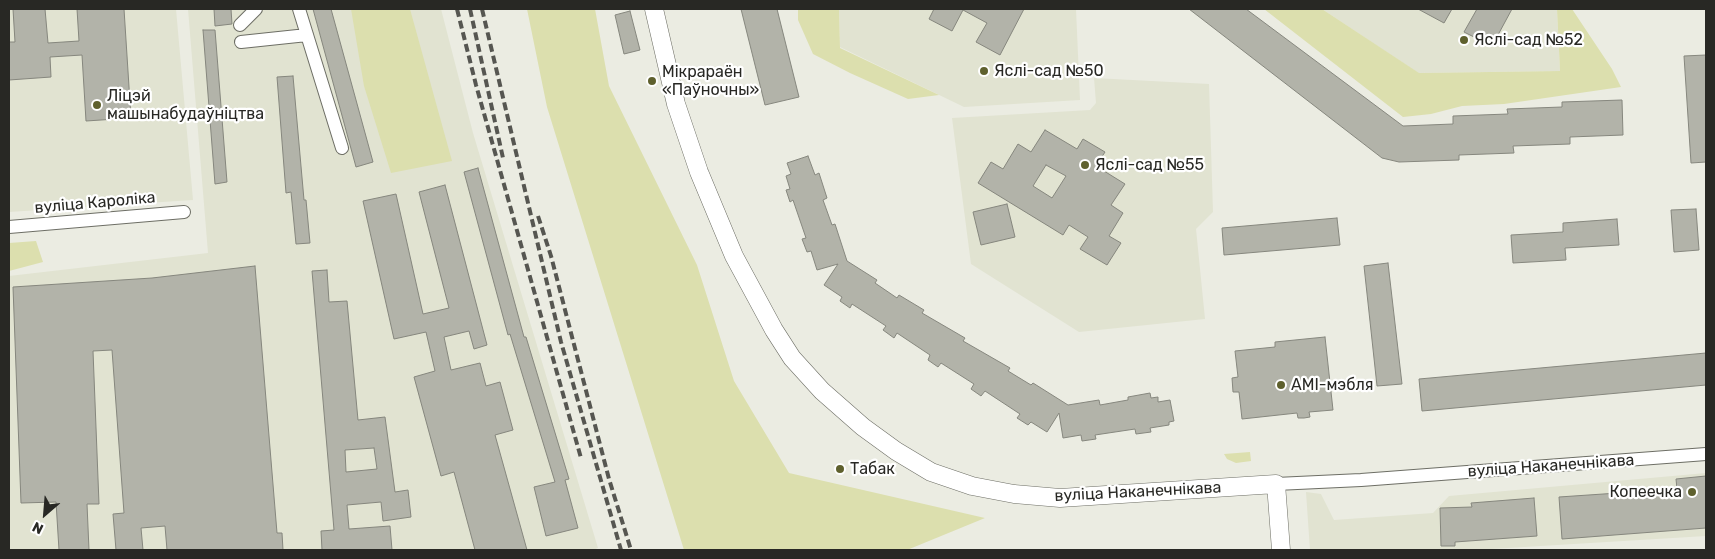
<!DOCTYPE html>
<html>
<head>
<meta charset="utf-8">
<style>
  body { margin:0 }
  #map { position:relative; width:1715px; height:559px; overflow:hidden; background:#ebece2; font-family:Rubik,sans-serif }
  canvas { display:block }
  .frame { position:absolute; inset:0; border:10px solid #282824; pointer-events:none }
  .north { position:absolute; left:20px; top:489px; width:50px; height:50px; -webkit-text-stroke:4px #fff; paint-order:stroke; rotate:207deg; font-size:14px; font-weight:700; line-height:20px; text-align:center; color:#282824 }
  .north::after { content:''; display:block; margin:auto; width:18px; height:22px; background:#282824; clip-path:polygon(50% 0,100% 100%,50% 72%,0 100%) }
</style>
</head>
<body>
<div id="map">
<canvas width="1715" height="559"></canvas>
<div class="frame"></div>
<div class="north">N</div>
</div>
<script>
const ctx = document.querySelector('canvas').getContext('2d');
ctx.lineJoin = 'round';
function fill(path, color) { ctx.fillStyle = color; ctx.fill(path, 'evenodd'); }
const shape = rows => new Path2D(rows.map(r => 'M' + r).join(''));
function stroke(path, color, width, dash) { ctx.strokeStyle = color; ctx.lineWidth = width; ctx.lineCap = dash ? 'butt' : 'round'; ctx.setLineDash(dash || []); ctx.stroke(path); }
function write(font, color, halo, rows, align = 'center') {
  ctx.font = font + ' Rubik,sans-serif'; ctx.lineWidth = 4.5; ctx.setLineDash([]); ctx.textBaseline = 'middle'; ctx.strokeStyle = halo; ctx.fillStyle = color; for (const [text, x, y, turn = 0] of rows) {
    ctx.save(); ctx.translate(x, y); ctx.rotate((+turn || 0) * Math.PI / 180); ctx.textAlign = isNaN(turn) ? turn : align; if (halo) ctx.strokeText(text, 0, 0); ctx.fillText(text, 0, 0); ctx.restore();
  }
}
const built = shape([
  [9,9,176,9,193,200,9,212],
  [188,9,441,9,473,133,598,548,593,550,9,550,9,276,208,253],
  [839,9,1076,9,1080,100,964,107,840,47],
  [1322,9,1557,9,1560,71,1418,73],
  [1094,78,1209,84,1213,212,1196,229,1205,319,1079,332,971,264,952,118,1090,110,1096,103],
  [1706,473,1706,536,1475,550,1310,550,1306,492,1321,494,1334,520,1433,513,1449,496]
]);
const green = shape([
  [351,9,410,9,452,161,391,173,364,86],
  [527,9,595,9,609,86,697,265,734,381,789,473,985,518,907,550,684,550,547,107],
  [798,9,839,9,840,48,939,95,908,99,850,73,813,54,798,20],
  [1264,9,1322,9,1419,73,1560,71,1557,9,1572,9,1612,69,1621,87,1504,104,1462,106,1431,114,1403,117],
  [36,241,43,262,9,271,9,243],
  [1250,452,1251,461,1236,463,1227,459,1224,454]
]);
const building = shape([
  [13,9,45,9,48,43,79,41,77,9,124,9,131,118,86,121,82,55,50,57,51,77,9,80,9,42,15,42,13,9],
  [214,9,231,9,232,24,215,26,214,9],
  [313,9,331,9,373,162,356,167,313,9],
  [741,9,777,9,799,97,765,105,741,9],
  [934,9,1024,9,1000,55,976,42,987,23,963,10,952,31,929,19,934,9],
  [1189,9,1246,9,1403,126,1453,124,1453,116,1508,114,1507,109,1562,107,1562,102,1622,100,1623,135,1570,137,1570,144,1513,146,1514,153,1459,155,1459,160,1399,162,1382,158,1189,9],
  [1418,9,1452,9,1444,23,1418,9],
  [1477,9,1512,9,1492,46,1464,32,1477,9],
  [630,11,640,50,624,54,615,15,630,11],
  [203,30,215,30,227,182,215,184,203,30],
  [1706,55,1706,162,1691,163,1684,56,1706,55],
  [293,76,304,200,306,200,310,243,296,244,291,192,286,193,277,77,293,76],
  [1045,130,1077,149,1083,139,1105,152,1096,166,1125,184,1111,205,1123,213,1109,236,1121,243,1107,265,1080,249,1088,237,1069,225,1063,235,978,183,991,162,1003,169,1018,144,1031,152,1045,130],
  [1046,165,1066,176,1052,198,1033,186,1046,165],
  [808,156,815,175,819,173,827,198,823,200,832,225,835,224,847,261,877,280,875,283,897,298,899,295,924,310,922,313,965,338,963,341,1010,368,1008,371,1031,385,1033,383,1068,405,1099,400,1100,405,1128,400,1128,397,1150,393,1151,398,1158,397,1158,402,1170,400,1174,421,1169,422,1169,425,1150,428,1151,432,1136,434,1135,429,1095,435,1096,439,1082,441,1081,435,1063,438,1059,413,1047,432,1031,422,1028,425,1017,418,1020,414,985,391,981,396,971,389,974,384,941,363,938,367,928,360,930,355,897,333,894,338,883,330,886,326,852,304,850,308,840,301,842,297,824,285,838,264,817,270,811,251,807,252,802,239,806,238,793,200,790,202,786,190,790,189,786,176,791,174,787,163,808,156],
  [478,168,524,337,526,337,569,479,565,480,578,528,546,536,534,487,555,482,510,334,508,335,464,172,478,168],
  [445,185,487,345,474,349,469,331,444,337,451,370,480,363,486,386,500,382,513,430,495,435,527,550,475,550,454,472,441,476,414,377,435,371,426,332,394,339,363,201,396,194,423,314,449,308,419,192,445,185],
  [1007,204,1015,237,981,245,973,212,1007,204],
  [1696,209,1699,250,1674,252,1671,210,1696,209],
  [1337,218,1340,245,1224,255,1222,228,1337,218],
  [1617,219,1619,245,1565,248,1566,260,1513,263,1511,235,1563,232,1563,223,1617,219],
  [1388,263,1402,384,1377,386,1364,266,1388,263],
  [255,266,277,533,282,533,283,550,167,550,165,526,141,528,143,550,116,550,113,514,124,513,112,350,93,351,99,504,87,504,89,550,59,550,56,502,21,503,13,287,152,278,255,266],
  [327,270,329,302,347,301,358,420,385,417,395,492,408,490,411,517,383,521,381,502,347,505,349,529,390,526,392,550,322,550,321,531,334,530,312,271,327,270],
  [374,448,377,469,346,472,345,450,374,448],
  [1325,337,1333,410,1309,412,1310,417,1304,418,1298,418,1297,413,1242,419,1239,392,1233,392,1232,378,1238,377,1235,351,1275,347,1275,342,1325,337],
  [1706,353,1706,385,1422,411,1419,379,1706,353],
  [1706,476,1706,528,1562,539,1559,497,1677,489,1676,479,1706,476],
  [1534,498,1537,536,1455,542,1455,546,1441,546,1440,508,1472,507,1471,503,1534,498]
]);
const street = shape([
  [299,9,342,148],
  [240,25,256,9],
  [241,42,307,35],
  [9,227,184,212],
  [1276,484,1361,480,1706,454]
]);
const secondary = shape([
  [654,9,676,104,699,172,734,256,774,330,792,358,822,391,863,427,896,451,931,472,972,486,1014,494,1060,498,1276,484,1281,550]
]);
const rail = shape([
  [457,9,476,85,581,458],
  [470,9,503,158],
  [482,9,561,342,621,550],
  [538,216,551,256,609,479,631,550]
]);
const markers = [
  [1464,40,5,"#5e602d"],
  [984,71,5,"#5e602d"],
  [652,81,5,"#5e602d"],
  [97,105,5,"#5e602d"],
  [1085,165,5,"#5e602d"],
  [1281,385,5,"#5e602d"],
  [840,469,5,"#5e602d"],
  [1692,492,5,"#5e602d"]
];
const poiNames = [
  ["Яслі-сад №52",1474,40],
  ["Яслі-сад №50",994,71],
  ["Мікрараён",662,72],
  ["«Паўночны»",662,90],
  ["Ліцэй",107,96],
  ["машынабудаўніцтва",107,114],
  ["Яслі-сад №55",1095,165],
  ["AMI-мэбля",1291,385],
  ["Табак",850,469],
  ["Копеечка",1682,492,"right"]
];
const streetNames = [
  ["вуліца Кароліка",95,203,-5],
  ["вуліца Наканечнікава",1551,466,-4],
  ["вуліца Наканечнікава",1138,492,-3]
];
fill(built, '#e1e3d1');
fill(green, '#dcdfae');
fill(building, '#b2b3a9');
stroke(building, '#86877e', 1);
stroke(street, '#6d6e65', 14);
stroke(secondary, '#6d6e65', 19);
stroke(street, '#fff', 12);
stroke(secondary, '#fff', 18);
stroke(rail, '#565651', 4, [8, 4]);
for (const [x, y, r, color] of markers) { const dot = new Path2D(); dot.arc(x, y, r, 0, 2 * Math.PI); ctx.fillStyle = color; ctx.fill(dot); stroke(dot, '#fff', 2); }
write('16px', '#282824', '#fff', poiNames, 'left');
write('16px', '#282824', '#fff', streetNames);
</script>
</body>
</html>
